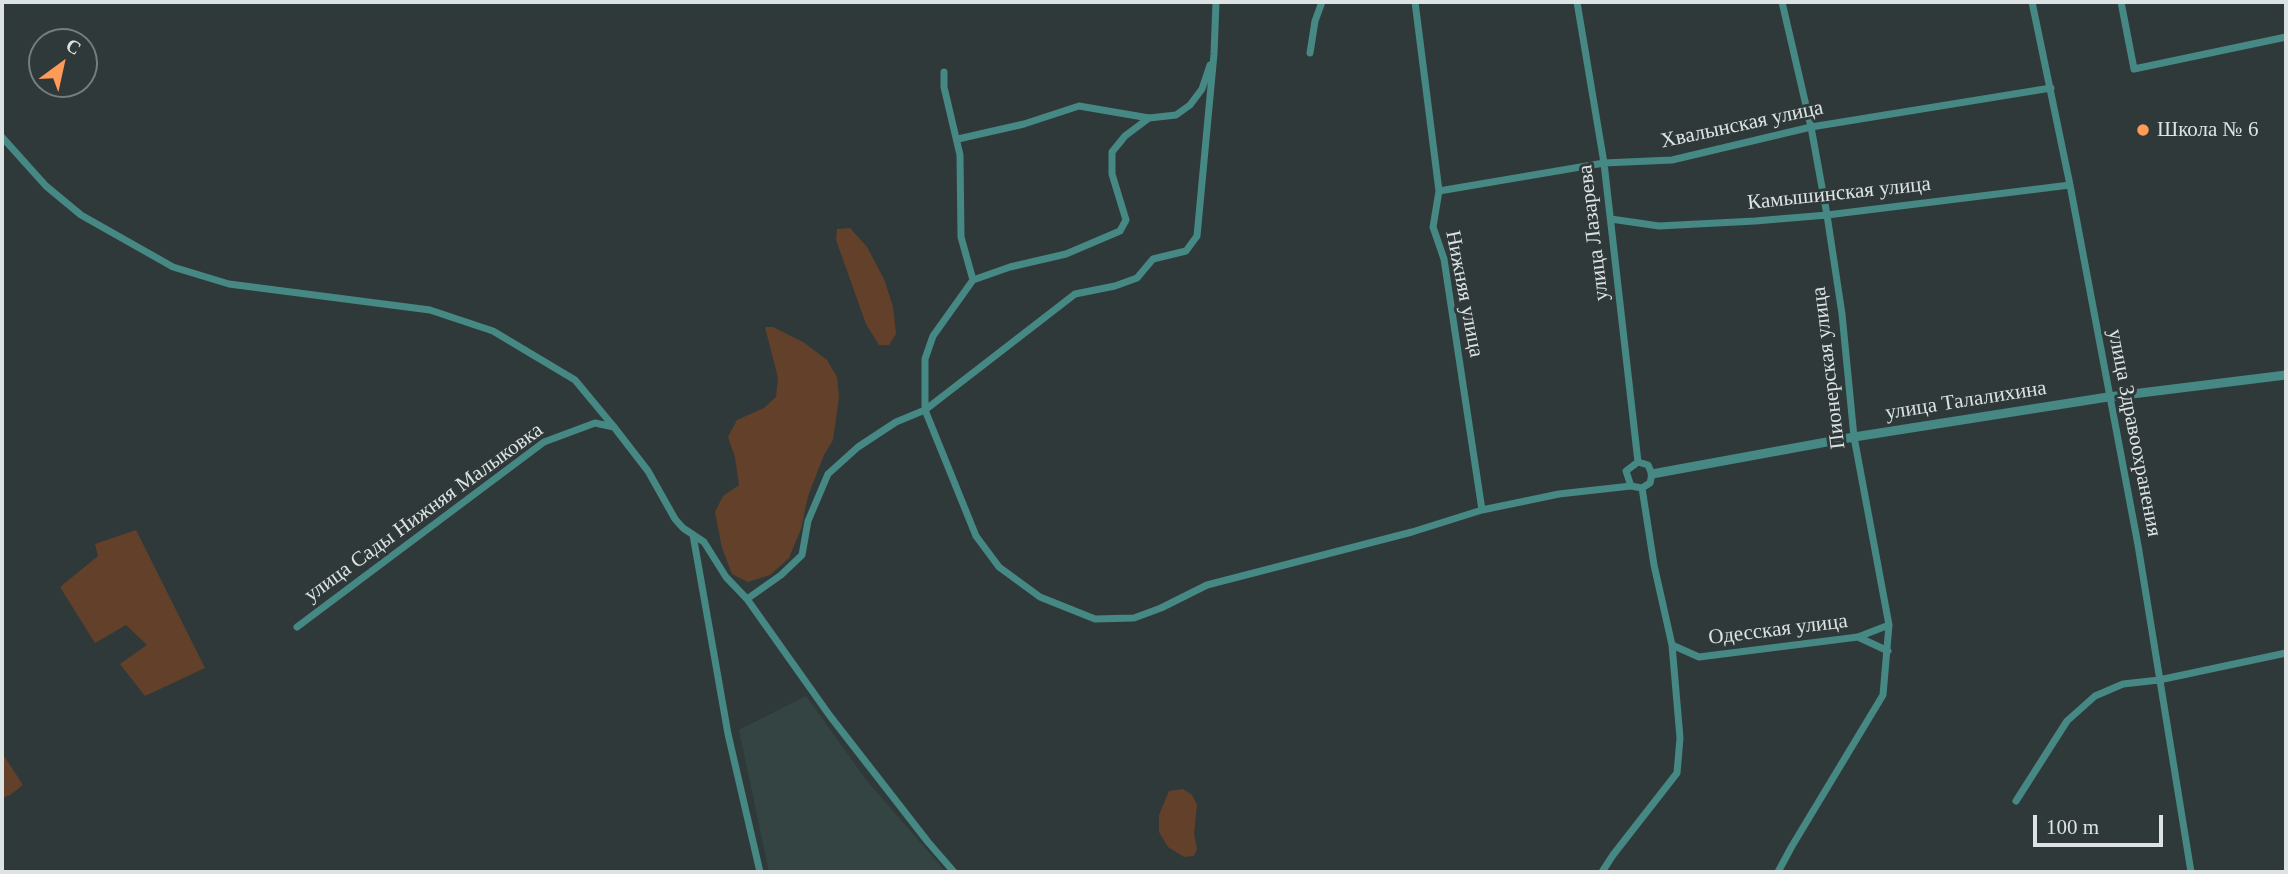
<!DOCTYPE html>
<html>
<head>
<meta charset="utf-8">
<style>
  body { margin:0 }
  #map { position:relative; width:2288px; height:874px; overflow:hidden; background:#303939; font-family:Georgia,serif }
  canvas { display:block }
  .frame { position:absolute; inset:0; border:4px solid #dde3e3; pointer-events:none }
  .north { position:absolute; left:28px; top:28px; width:70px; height:70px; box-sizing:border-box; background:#303939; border:2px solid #757d7d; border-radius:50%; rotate:33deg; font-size:19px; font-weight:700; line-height:28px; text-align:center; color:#dde3e3 }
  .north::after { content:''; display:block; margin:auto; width:24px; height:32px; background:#fe9b59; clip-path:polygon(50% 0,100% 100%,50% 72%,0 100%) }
  .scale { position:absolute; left:2033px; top:815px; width:130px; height:32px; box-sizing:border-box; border:4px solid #dde3e3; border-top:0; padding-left:9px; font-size:21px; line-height:24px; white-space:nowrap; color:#dde3e3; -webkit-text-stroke:5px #303939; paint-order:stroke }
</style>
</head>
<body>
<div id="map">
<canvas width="2288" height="874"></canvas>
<div class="frame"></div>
<div class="north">С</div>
<div class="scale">100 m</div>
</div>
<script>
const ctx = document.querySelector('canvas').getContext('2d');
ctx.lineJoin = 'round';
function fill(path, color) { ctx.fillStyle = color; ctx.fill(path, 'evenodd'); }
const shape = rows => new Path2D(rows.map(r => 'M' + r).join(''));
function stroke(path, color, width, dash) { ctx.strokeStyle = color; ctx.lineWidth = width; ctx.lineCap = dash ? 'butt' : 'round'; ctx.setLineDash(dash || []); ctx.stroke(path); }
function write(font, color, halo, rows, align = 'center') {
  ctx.font = font + ' Georgia,serif'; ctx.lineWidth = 6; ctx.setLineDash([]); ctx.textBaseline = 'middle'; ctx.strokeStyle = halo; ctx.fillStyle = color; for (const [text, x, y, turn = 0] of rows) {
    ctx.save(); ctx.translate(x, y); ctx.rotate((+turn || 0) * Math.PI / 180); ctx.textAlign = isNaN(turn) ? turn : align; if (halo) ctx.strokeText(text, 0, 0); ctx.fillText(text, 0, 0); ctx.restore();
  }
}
const built = shape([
  [806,696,867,781,946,872,769,872,739,730]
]);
const green = shape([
  [850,228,867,247,884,279,893,307,896,334,889,345,879,345,866,324,836,240,837,229],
  [765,327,773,327,803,342,827,360,837,377,839,397,833,440,824,455,808,496,801,529,789,558,770,575,748,582,732,574,722,548,715,512,723,496,739,485,735,457,728,437,737,420,764,408,776,397,778,378],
  [136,530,205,668,145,696,120,664,147,645,126,625,95,643,60,587,98,556,95,544],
  [2,753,23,785,10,795,2,798],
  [1183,789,1192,795,1197,805,1194,834,1197,849,1194,856,1184,857,1168,847,1159,832,1159,815,1169,791]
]);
const minor = shape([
  [1415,2,1439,191,1433,227,1444,259,1482,510],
  [1577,2,1604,163,1638,462],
  [2032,2,2070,185,2138,545,2191,872],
  [2121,2,2134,69,2286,37],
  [1310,53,1315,21,1322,2],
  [944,72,944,87,960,155,961,237,973,280,933,336,925,359,925,410,976,536,999,567,1040,597,1095,619,1134,618,1161,608,1207,585,1412,532,1482,510,1559,494,1631,486],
  [2,137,46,186,81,215,173,267,229,284,430,310,493,331,575,380,614,427,648,471,675,519,683,528,704,542,726,577,747,599,830,716,928,842,954,872],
  [958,139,1024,124,1079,106,1149,118,1176,115,1190,105,1202,89,1210,65],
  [1439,191,1604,163,1672,160,1811,127,2051,88],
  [1611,219,1659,226,1755,221,1827,215,2070,185],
  [973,280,1010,267,1066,254,1120,231,1126,220,1112,174,1112,152,1125,136,1149,118],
  [1638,462,1648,465,1652,474,1650,483,1642,488,1631,486,1626,471,1638,462],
  [693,535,728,734,760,872],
  [747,599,781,575,802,555,808,521,828,474,858,447,896,422,925,410,1075,294,1115,286,1137,278,1153,259,1186,251,1197,236,1214,54,1216,2],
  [297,627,544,442,595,423,614,427],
  [1858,637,1888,651],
  [1672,645,1699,657,1858,637,1889,625],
  [2016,801,2067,721,2095,696,2123,684,2159,680,2286,653],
  [1602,872,1613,855,1677,773,1680,738,1672,645,1654,565,1642,488],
  [1778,872,1792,846,1883,695,1889,625,1854,437,1842,314,1827,215,1811,127,1782,2]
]);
const tertiary = shape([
  [1652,474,1854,437,2108,397,2286,375]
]);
const markers = [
  [2143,130,7,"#fe9b59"]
];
const streetNames = [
  ["Хвалынская улица",1742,125,-12],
  ["Камышинская улица",1839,194,-6],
  ["улица Лазарева",1594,233,-97],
  ["Нижняя улица",1464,294,79],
  ["Пионерская улица",1829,368,-97],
  ["улица Талалихина",1966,401,-9],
  ["улица Здравоохранения",2134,433,79],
  ["улица Сады Нижняя Малыковка",424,513,-36],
  ["Одесская улица",1778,630,-7]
];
const poiNames = [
  ["Школа № 6",2157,130]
];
fill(built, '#334443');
fill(green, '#63402a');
stroke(minor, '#458884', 7);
stroke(tertiary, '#458884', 9);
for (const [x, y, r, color] of markers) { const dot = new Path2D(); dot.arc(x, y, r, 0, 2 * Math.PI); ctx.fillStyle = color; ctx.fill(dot); stroke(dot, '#303939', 2.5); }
write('21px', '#dde3e3', '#303939', streetNames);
write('21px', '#dde3e3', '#303939', poiNames, 'left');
</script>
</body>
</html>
